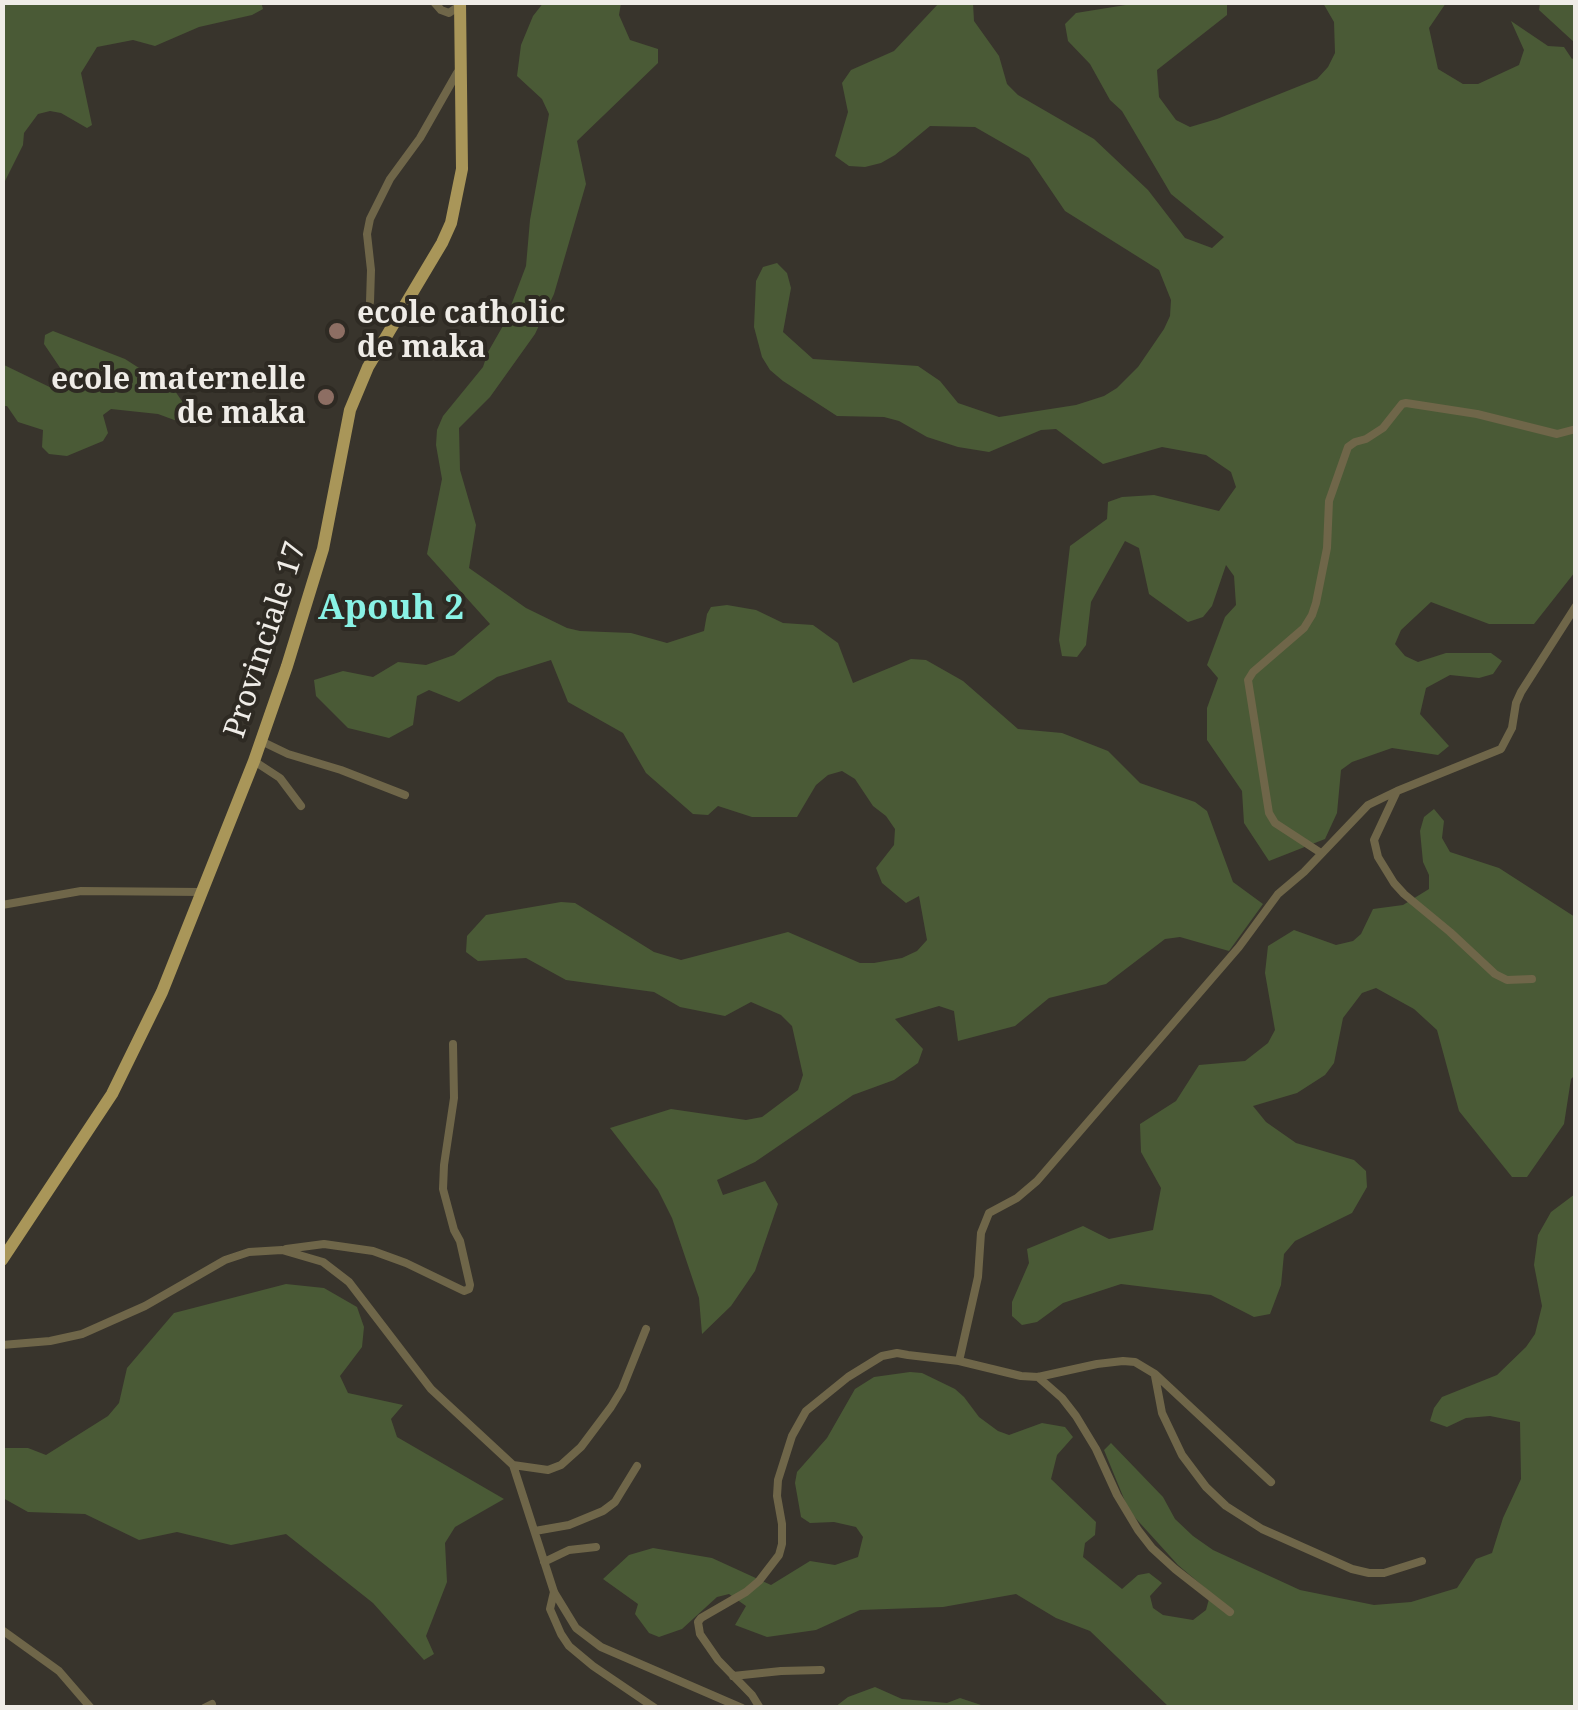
<!DOCTYPE html>
<html>
<head>
<meta charset="utf-8">
<style>
  body { margin:0 }
  #map { position:relative; width:1578px; height:1710px; overflow:hidden; background:#38342c; font-family:"Noto Serif",serif }
  canvas { display:block }
  .frame { position:absolute; inset:0; border:5px solid #efece7; pointer-events:none }
</style>
</head>
<body>
<div id="map">
<canvas width="1578" height="1710"></canvas>
<div class="frame"></div>
</div>
<script>
const ctx = document.querySelector('canvas').getContext('2d');
ctx.lineJoin = 'round';
function fill(path, color) { ctx.fillStyle = color; ctx.fill(path, 'evenodd'); }
const shape = rows => new Path2D(rows.map(r => 'M' + r).join(''));
function stroke(path, color, width, dash) { ctx.strokeStyle = color; ctx.lineWidth = width; ctx.lineCap = dash ? 'butt' : 'round'; ctx.setLineDash(dash || []); ctx.stroke(path); }
function write(font, color, halo, rows, align = 'center') {
  ctx.font = font + ' "Noto Serif",serif'; ctx.lineWidth = 8; ctx.setLineDash([]); ctx.textBaseline = 'middle'; ctx.strokeStyle = halo; ctx.fillStyle = color; for (const [text, x, y, turn = 0] of rows) {
    ctx.save(); ctx.translate(x, y); ctx.rotate((+turn || 0) * Math.PI / 180); ctx.textAlign = isNaN(turn) ? turn : align; if (halo) ctx.strokeText(text, 0, 0); ctx.fillText(text, 0, 0); ctx.restore();
  }
}
const green = shape([
  [41,2,261,2,263,9,252,15,199,27,155,46,133,40,97,47,81,73,92,125,87,128,61,113,50,111,38,114,24,133,23,145,3,185,3,3,18,3,23,5],
  [544,2,621,3,619,15,630,40,658,49,658,63,577,141,586,184,554,294,535,334,490,397,459,428,460,470,476,525,469,568,526,608,567,628,580,631,631,633,667,643,704,631,707,614,711,607,727,605,756,610,783,623,813,625,838,643,853,683,911,659,926,660,963,681,1018,729,1062,733,1108,751,1140,783,1195,802,1207,811,1233,882,1263,904,1229,951,1180,937,1165,939,1106,984,1049,998,1015,1026,958,1041,954,1011,939,1006,895,1019,923,1049,918,1063,894,1080,853,1095,755,1162,717,1180,723,1195,765,1181,778,1204,755,1271,731,1306,702,1334,699,1298,672,1218,658,1190,610,1128,671,1109,746,1120,762,1117,798,1090,803,1075,792,1026,781,1015,751,1002,725,1016,680,1007,654,992,566,980,526,958,478,961,466,952,467,936,486,915,561,902,575,903,654,952,681,960,788,932,860,963,874,963,902,958,917,951,927,940,919,896,906,903,882,883,876,868,894,845,895,829,886,816,873,806,855,779,842,771,828,775,816,785,797,817,752,817,718,806,708,815,693,814,646,773,623,733,568,702,551,660,497,677,459,702,429,690,417,696,413,725,389,738,348,728,316,696,314,680,343,671,373,677,398,662,426,665,454,655,490,624,427,554,442,479,436,445,437,430,443,416,483,367,488,352,504,324,526,266,530,220,549,114,542,99,517,76,521,45,533,16],
  [939,3,973,3,974,21,999,56,1007,84,1018,95,1094,139,1148,190,1185,238,1212,248,1224,237,1171,194,1122,111,1110,100,1090,64,1068,41,1065,24,1076,13,1138,3,1227,3,1227,15,1157,70,1159,97,1176,120,1190,127,1217,119,1317,79,1328,67,1335,53,1334,22,1323,3,1446,3,1429,28,1438,69,1463,84,1478,84,1519,65,1524,50,1511,21,1548,46,1564,47,1572,59,1575,57,1575,572,1534,624,1489,624,1431,602,1401,630,1395,644,1405,656,1418,662,1446,653,1491,653,1502,661,1493,674,1479,678,1450,675,1426,688,1420,714,1449,746,1438,755,1392,748,1352,762,1341,770,1337,813,1325,839,1269,861,1244,823,1242,791,1207,740,1207,708,1218,678,1207,665,1225,617,1236,605,1234,576,1226,565,1212,606,1203,617,1188,622,1149,594,1139,548,1125,541,1091,602,1086,645,1077,657,1062,656,1059,640,1070,546,1107,519,1108,502,1122,497,1154,495,1219,511,1236,487,1231,472,1206,455,1162,447,1103,464,1056,429,1041,430,989,452,958,447,927,437,899,421,884,417,837,416,783,381,770,370,762,357,754,327,756,281,763,267,777,263,787,273,791,288,783,332,813,359,918,366,940,381,958,403,999,417,1076,405,1104,396,1117,388,1138,367,1164,329,1170,316,1171,300,1159,270,1065,211,1029,158,975,127,930,126,895,155,881,163,865,167,849,166,835,156,848,112,842,83,851,70,894,51],
  [1540,3,1575,3,1575,43,1539,10],
  [53,331,125,359,175,391,186,407,186,417,177,421,158,414,111,409,103,415,108,433,103,441,67,456,49,454,42,447,43,430,18,422,7,406,3,406,2,364,62,393,69,389,69,381,44,344,45,335],
  [1434,809,1444,821,1442,838,1450,852,1499,868,1575,917,1575,1075,1571,1079,1564,1124,1527,1177,1512,1177,1459,1111,1437,1030,1414,1009,1376,988,1362,993,1343,1018,1334,1063,1325,1075,1297,1093,1253,1106,1266,1122,1296,1143,1354,1160,1366,1171,1367,1187,1352,1213,1295,1241,1284,1254,1281,1285,1270,1314,1254,1317,1211,1295,1121,1284,1063,1303,1037,1322,1022,1325,1012,1316,1012,1302,1029,1263,1027,1249,1083,1226,1109,1239,1153,1230,1161,1188,1141,1152,1140,1124,1176,1101,1199,1065,1245,1061,1268,1043,1275,1030,1265,973,1268,946,1294,930,1336,945,1353,941,1361,934,1373,909,1403,905,1429,889,1429,875,1423,862,1420,831,1424,817],
  [1575,1194,1575,1707,1169,1707,1090,1631,1056,1618,1016,1594,943,1607,860,1610,816,1630,767,1637,735,1625,746,1606,729,1594,717,1597,682,1629,659,1637,649,1633,635,1614,638,1604,603,1579,629,1555,653,1548,712,1558,771,1585,810,1561,835,1565,858,1557,863,1537,856,1527,834,1522,810,1523,801,1517,795,1483,797,1472,827,1438,855,1389,874,1377,910,1372,922,1373,955,1389,964,1397,979,1417,998,1431,1009,1435,1042,1423,1065,1427,1073,1437,1057,1455,1051,1479,1096,1522,1095,1535,1085,1543,1083,1557,1122,1589,1138,1575,1149,1573,1162,1583,1150,1596,1153,1608,1163,1615,1193,1620,1206,1610,1209,1599,1204,1587,1178,1565,1129,1511,1104,1450,1111,1443,1163,1497,1175,1519,1193,1536,1213,1550,1300,1590,1374,1605,1411,1602,1457,1588,1476,1559,1492,1553,1503,1518,1521,1479,1520,1422,1490,1416,1466,1418,1447,1427,1430,1421,1434,1408,1442,1397,1497,1375,1526,1347,1535,1334,1542,1306,1534,1265,1538,1235,1551,1212],
  [286,1284,324,1288,357,1307,364,1327,362,1347,340,1376,348,1393,403,1405,391,1419,397,1437,504,1499,455,1527,445,1543,447,1582,426,1636,434,1654,424,1660,373,1603,286,1534,231,1545,177,1532,139,1540,85,1514,28,1512,3,1498,3,1448,28,1448,46,1455,108,1416,119,1403,127,1368,174,1313],
  [875,1687,902,1699,947,1703,960,1698,987,1707,835,1707,848,1697]
]);
const minor = shape([
  [434,2,441,10,449,13,459,6],
  [370,302,371,270,367,234,370,219,390,179,420,138,457,73],
  [261,741,288,754,341,770,405,795],
  [254,761,280,778,301,806],
  [1396,793,1374,840,1378,857,1394,883,1404,894,1450,932,1495,974,1507,980,1532,979],
  [1321,853,1275,823,1269,813,1248,680,1253,672,1304,628,1312,615,1316,603,1327,548,1329,501,1348,447,1355,442,1366,439,1383,428,1402,404,1406,403,1477,414,1557,434,1576,429],
  [2,905,81,891,203,892],
  [286,1249,324,1244,373,1251,406,1263,464,1291,469,1289,470,1285,460,1241,454,1230,443,1189,444,1165,454,1098,453,1044],
  [2,1345,50,1341,82,1334,145,1306,225,1260,249,1252,282,1250,323,1262,349,1282,431,1389,513,1465,554,1592,576,1628,601,1647,742,1708],
  [959,1361,978,1277,981,1233,989,1213,1017,1198,1037,1181,1239,947,1278,894,1304,872,1368,805,1397,791,1501,749,1512,728,1516,703,1521,692,1576,606],
  [1155,1376,1162,1413,1182,1455,1206,1487,1226,1506,1262,1529,1352,1569,1369,1573,1384,1573,1422,1561],
  [1038,1377,1062,1398,1076,1416,1096,1449,1117,1495,1138,1530,1152,1548,1175,1569,1230,1612],
  [513,1465,548,1470,561,1465,581,1447,611,1407,622,1389,646,1329],
  [535,1531,569,1525,603,1511,615,1502,637,1466],
  [544,1562,569,1550,596,1547],
  [554,1592,550,1609,561,1634,569,1646,593,1666,655,1708],
  [2,1630,59,1671,91,1708],
  [733,1676,781,1671,821,1670],
  [204,1708,212,1704],
  [760,1708,752,1695,718,1660,700,1634,698,1622,701,1618,746,1592,759,1581,779,1555,782,1544,782,1524,777,1496,778,1480,792,1436,806,1411,848,1377,882,1356,897,1353,908,1355,959,1361,1021,1376,1038,1377,1097,1364,1123,1361,1135,1362,1155,1374,1271,1482]
]);
const primary = shape([
  [2,1260,112,1094,162,992,254,761,287,666,323,549,350,410,368,367,442,243,451,223,462,169,460,2]
]);
const markers = [
  [337,331,10,"#8d6e63"],
  [326,397,10,"#8d6e63"]
];
const poiNames = [
  ["ecole catholic",357,314],
  ["de maka",357,348],
  ["ecole maternelle",306,380,"right"],
  ["de maka",306,414,"right"]
];
const streetNames = [
  ["Provinciale 17",266,640,-72]
];
const quarterNames = [
  ["Apouh 2",391,609]
];
fill(green, '#4a5a36');
stroke(minor, '#6f6649', 8);
stroke(primary, '#a99659', 12);
for (const [x, y, r, color] of markers) { const dot = new Path2D(); dot.arc(x, y, r, 0, 2 * Math.PI); ctx.fillStyle = color; ctx.fill(dot); stroke(dot, '#2e2a23', 4); }
write('bold 30px', '#efece7', '#2e2a23', poiNames, 'left');
write('30px', '#efece7', '#2e2a23', streetNames);
write('bold 35px', '#89f2e5', '#2e2a23', quarterNames);
</script>
</body>
</html>
